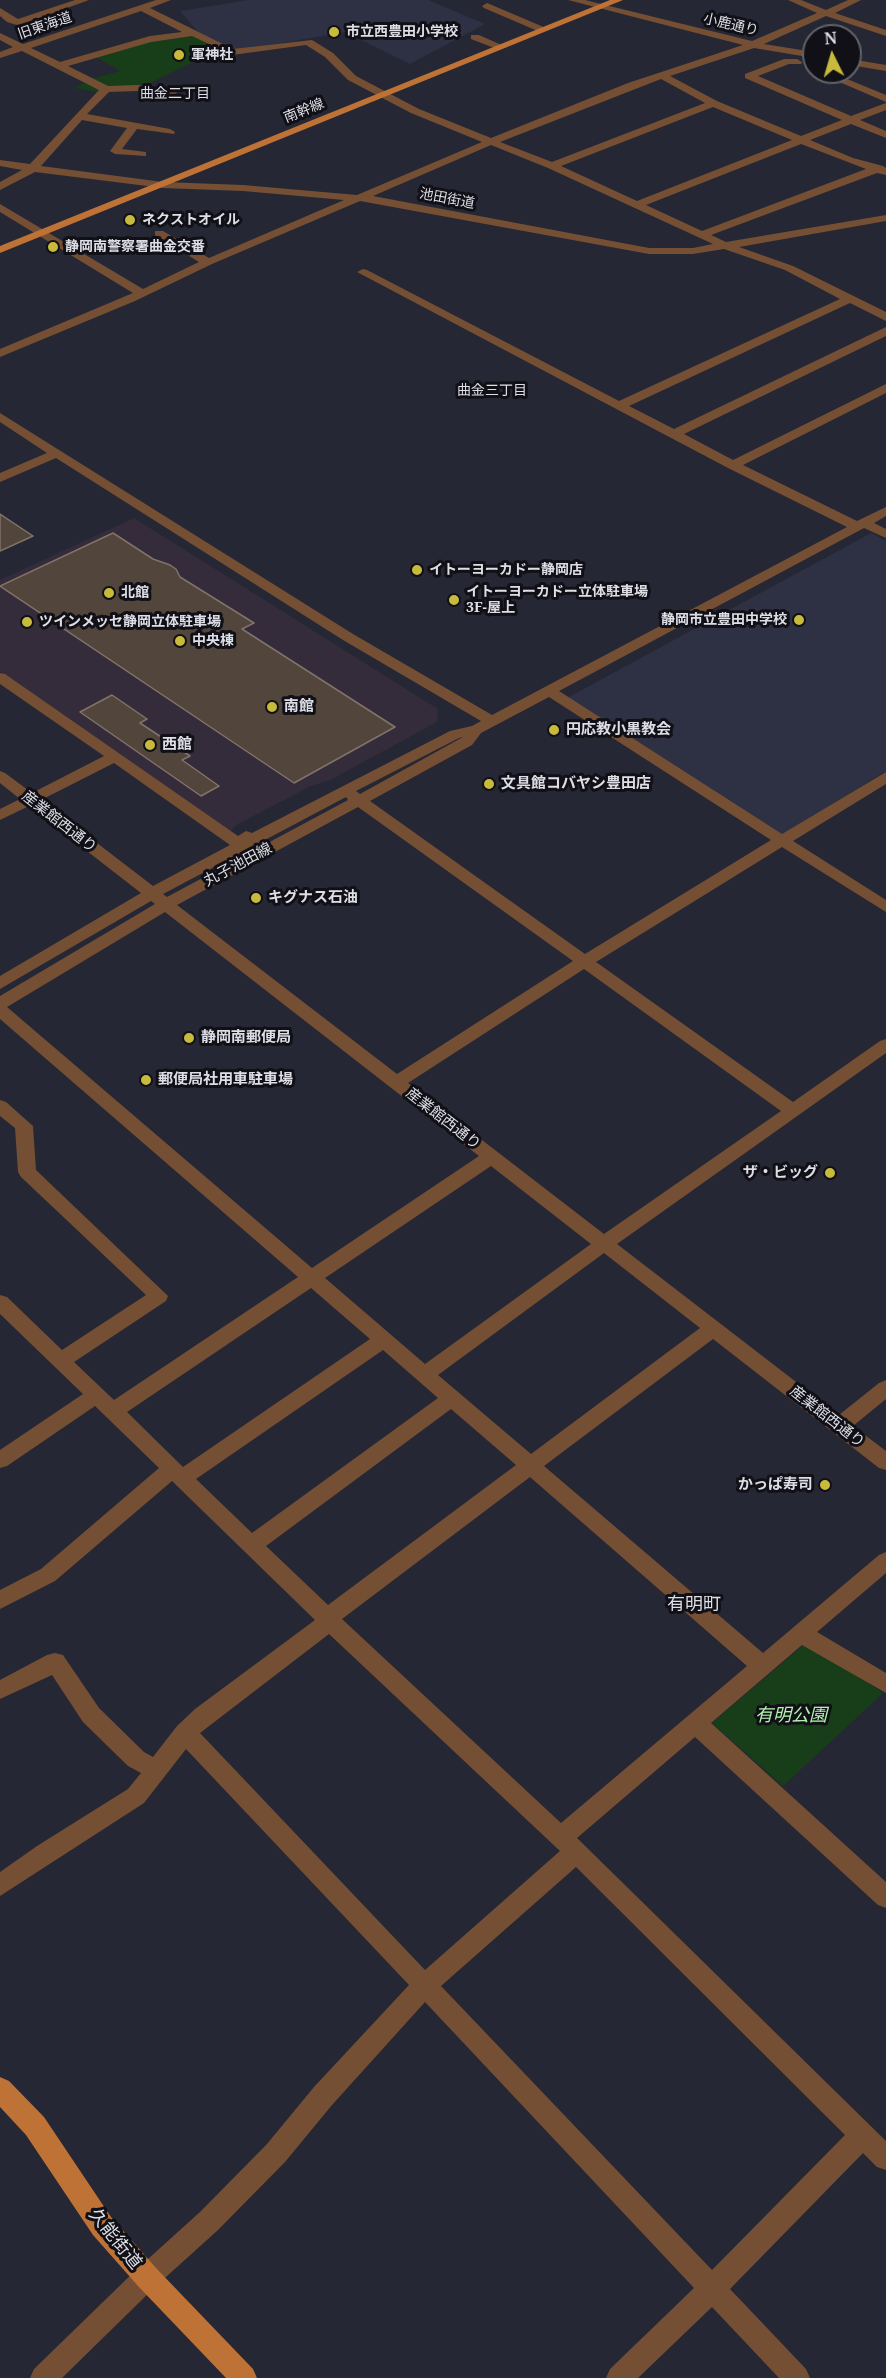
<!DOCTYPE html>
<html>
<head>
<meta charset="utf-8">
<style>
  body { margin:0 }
  #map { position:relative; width:886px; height:2378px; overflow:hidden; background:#262734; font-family:"Noto Serif",serif }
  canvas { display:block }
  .north { position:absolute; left:802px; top:24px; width:60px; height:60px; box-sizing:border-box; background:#101016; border:2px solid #626269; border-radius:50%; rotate:355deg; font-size:16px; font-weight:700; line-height:24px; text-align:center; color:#dddee6 }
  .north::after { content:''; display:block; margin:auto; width:21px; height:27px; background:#c8bb3b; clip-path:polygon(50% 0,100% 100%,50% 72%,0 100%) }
</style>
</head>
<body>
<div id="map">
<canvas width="886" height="2378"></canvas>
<div class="north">N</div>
</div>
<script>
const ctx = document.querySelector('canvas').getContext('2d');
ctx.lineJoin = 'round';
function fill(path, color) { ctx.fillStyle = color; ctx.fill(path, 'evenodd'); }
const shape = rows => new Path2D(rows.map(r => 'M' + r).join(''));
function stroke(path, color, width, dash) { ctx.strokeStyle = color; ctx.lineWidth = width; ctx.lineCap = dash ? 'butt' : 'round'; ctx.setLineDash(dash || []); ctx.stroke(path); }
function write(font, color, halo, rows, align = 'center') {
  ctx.font = font + ' "Noto Serif","Noto Sans JP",serif'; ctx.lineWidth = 6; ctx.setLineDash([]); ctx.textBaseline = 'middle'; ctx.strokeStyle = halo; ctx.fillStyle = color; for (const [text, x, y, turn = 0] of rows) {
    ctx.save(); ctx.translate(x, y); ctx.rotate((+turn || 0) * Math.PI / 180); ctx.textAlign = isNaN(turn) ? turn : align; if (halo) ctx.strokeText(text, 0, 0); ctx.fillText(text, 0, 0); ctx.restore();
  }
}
const commercial = shape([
  [134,518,438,709,437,722,332,779,309,787,236,825,230,832,0,671,0,580]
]);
const built = shape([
  [249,0,428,0,485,24,410,64,345,32,236,51,198,32,180,11],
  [871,533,886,541,886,771,782,835,567,698]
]);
const green = shape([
  [191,34,220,49,140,88,97,92,74,88,92,79,120,71,94,56,150,39],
  [806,1643,883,1693,783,1786,712,1723]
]);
const building = shape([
  [0,514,33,536,0,551,0,514],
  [113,533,153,559,170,565,176,569,180,577,254,623,242,629,395,727,294,783,0,586,113,533],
  [112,695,147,719,140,723,190,756,182,760,219,786,201,796,80,712,112,695]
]);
const minor = shape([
  [75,0,89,0,28,22,35,26,30,29,7,22,0,16,0,8,18,19,75,0],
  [156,0,171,0,150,8,233,49,312,40,333,53,356,76,419,109,491,138,628,83,743,45,568,0,585,0,752,41,817,13,788,0,801,0,826,10,848,0,861,0,835,13,886,30,886,36,826,16,764,44,814,52,814,58,754,48,670,76,717,101,801,136,842,120,745,78,745,74,784,59,797,59,802,62,801,64,789,64,758,76,851,116,886,103,886,110,860,120,886,131,886,138,851,124,810,140,853,158,883,166,886,168,886,175,877,173,711,235,726,242,886,215,886,221,739,247,793,266,886,312,886,321,850,303,629,406,674,429,886,327,886,336,684,434,733,460,886,384,886,393,743,465,857,521,886,507,886,516,874,523,886,529,886,538,864,528,559,691,782,834,886,772,886,784,793,841,886,900,886,912,782,847,596,962,793,1102,880,1041,886,1039,886,1053,617,1244,839,1415,879,1383,886,1380,886,1399,853,1426,886,1451,886,1470,879,1468,713,1339,544,1466,763,1653,879,1555,886,1552,886,1573,817,1632,886,1673,886,1693,802,1645,711,1723,886,1882,886,1908,878,1905,695,1737,577,1838,886,2141,886,2170,877,2167,863,2153,730,2289,806,2369,810,2378,779,2378,712,2307,638,2378,606,2378,610,2369,694,2288,425,2002,332,2105,285,2162,218,2230,156,2286,62,2378,30,2378,34,2369,138,2268,200,2212,267,2144,314,2087,409,1985,186,1749,144,1803,0,1896,0,1872,37,1846,128,1789,141,1773,128,1766,83,1722,52,1675,0,1699,0,1680,47,1655,55,1653,63,1655,99,1708,144,1752,153,1757,177,1726,195,1709,315,1620,172,1481,55,1581,0,1609,0,1590,41,1569,159,1468,95,1406,7,1466,0,1468,0,1450,83,1394,0,1314,0,1295,7,1297,62,1350,146,1295,21,1177,18,1172,15,1128,0,1116,0,1100,6,1102,33,1126,36,1170,168,1296,166,1301,74,1362,114,1400,298,1277,0,1019,0,996,155,904,151,901,0,989,0,976,141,893,29,806,0,820,0,809,20,799,0,783,0,771,5,773,32,793,104,756,0,684,0,673,5,674,238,836,246,831,252,833,450,731,472,726,481,721,343,640,56,458,0,482,0,473,47,453,0,422,0,413,353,634,492,715,847,527,728,468,357,272,363,269,367,270,619,401,840,299,785,270,724,249,693,254,649,254,360,201,212,264,135,301,0,357,0,349,133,293,0,212,0,204,143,289,199,262,155,235,155,231,163,231,209,258,344,200,243,191,163,188,35,172,0,190,0,182,22,170,0,166,0,160,30,164,99,90,22,51,0,58,0,52,13,47,0,40,0,33,23,44,156,0],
  [141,11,182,32,150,36,60,62,31,48,141,11],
  [192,36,232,55,306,45,325,57,348,80,411,113,482,142,357,195,243,185,163,182,41,166,82,120,127,128,110,151,115,154,146,156,146,152,122,149,137,129,174,134,175,132,170,129,87,114,109,92,137,91,172,96,177,93,176,91,137,85,108,86,68,66,151,42,192,36],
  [661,79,705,103,552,162,500,142,661,79],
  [713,107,792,140,637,201,561,166,713,107],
  [801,144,866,169,702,231,646,205,801,144],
  [491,145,548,168,713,244,693,248,649,248,373,196,491,145],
  [549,697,771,840,585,954,370,801,472,745,481,733,549,697],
  [463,737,360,794,356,791,459,738,463,737],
  [114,763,230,845,153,886,41,800,114,763],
  [346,797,348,800,167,897,163,894,346,797],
  [358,807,573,961,397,1074,177,905,358,807],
  [165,912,390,1087,479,1156,312,1268,7,1007,165,912],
  [584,969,781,1111,604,1234,408,1083,584,969],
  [491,1166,591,1244,425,1364,325,1278,491,1166],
  [604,1253,700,1328,531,1454,438,1375,604,1253],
  [311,1288,370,1339,183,1467,127,1412,311,1288],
  [383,1350,438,1398,252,1533,196,1479,383,1350],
  [451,1409,516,1465,328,1605,266,1546,451,1409],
  [530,1477,747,1666,561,1823,342,1619,530,1477],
  [329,1634,560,1851,425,1970,200,1733,329,1634],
  [576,1867,845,2135,712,2270,441,1986,576,1867],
  [487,3,546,28,548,30,540,32,484,8,482,6,487,3],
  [471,35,479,35,506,47,497,49,471,39,471,35],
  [850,59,886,65,886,71,850,65,850,59],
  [816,72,830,72,886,95,886,102,816,72]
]);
const major = shape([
  [610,0,623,0,0,253,0,246,610,0],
  [0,2077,9,2081,44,2117,111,2217,156,2268,253,2369,257,2378,226,2378,138,2286,93,2235,26,2135,0,2107,0,2077]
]);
const markers = [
  [334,32,6,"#c8bb3b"],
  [179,55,6,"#c8bb3b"],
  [130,220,6,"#c8bb3b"],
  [53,247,6,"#c8bb3b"],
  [417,570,6,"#c8bb3b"],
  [109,593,6,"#c8bb3b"],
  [454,600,6,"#c8bb3b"],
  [799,620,6,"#c8bb3b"],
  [27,622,6,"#c8bb3b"],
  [180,641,6,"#c8bb3b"],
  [272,707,6,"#c8bb3b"],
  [554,730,6,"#c8bb3b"],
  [150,745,6,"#c8bb3b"],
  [489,784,6,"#c8bb3b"],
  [256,898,6,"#c8bb3b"],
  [189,1038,6,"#c8bb3b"],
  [146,1080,6,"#c8bb3b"],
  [830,1173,6,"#c8bb3b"],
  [825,1485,6,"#c8bb3b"]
];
const farStreetnames = [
  ["小鹿通り",731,25,13],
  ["旧東海道",45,26,-19],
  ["南幹線",304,111,-22],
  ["池田街道",447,199,11]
];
const farPoinames = [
  ["市立西豊田小学校",346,32],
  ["軍神社",191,55],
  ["ネクストオイル",142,220],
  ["静岡南警察署曲金交番",65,247],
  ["イトーヨーカドー静岡店",429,570],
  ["イトーヨーカドー立体駐車場",466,592],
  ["3F-屋上",466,608],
  ["北館",121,593],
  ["静岡市立豊田中学校",787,620,"right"],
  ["ツインメッセ静岡立体駐車場",39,622],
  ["中央棟",192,641]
];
const farNeighbourhoodnames = [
  ["曲金二丁目",175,94],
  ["曲金三丁目",492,391]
];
const poiNames = [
  ["南館",284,707],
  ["円応教小黒教会",566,730],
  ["西館",162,745],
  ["文具館コバヤシ豊田店",501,784],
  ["キグナス石油",268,898],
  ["静岡南郵便局",201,1038],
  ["郵便局社用車駐車場",158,1080],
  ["ザ・ビッグ",818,1173,"right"],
  ["かっぱ寿司",813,1485,"right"]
];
const streetNames = [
  ["産業館西通り",59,822,38],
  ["丸子池田線",238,865,-28],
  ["産業館西通り",443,1119,38],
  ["産業館西通り",827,1417,38]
];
const quarterNames = [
  ["有明町",694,1605]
];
const nearParknames = [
  ["有明公園",791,1716]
];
const nearStreetnames = [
  ["久能街道",115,2239,51]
];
fill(commercial, '#342c3b');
fill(built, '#2e3043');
fill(green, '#183e19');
fill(building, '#52453c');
stroke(building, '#817369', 1.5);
fill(minor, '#754f34');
fill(major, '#bf7235');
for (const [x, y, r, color] of markers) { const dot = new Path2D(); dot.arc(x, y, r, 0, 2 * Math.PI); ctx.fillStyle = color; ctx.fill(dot); stroke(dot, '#101016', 2); }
write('14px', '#dddee6', '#101016', farStreetnames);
write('bold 14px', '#dddee6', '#101016', farPoinames, 'left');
write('14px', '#dddee6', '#101016', farNeighbourhoodnames);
write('bold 15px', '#dddee6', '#101016', poiNames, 'left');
write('15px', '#dddee6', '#101016', streetNames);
write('18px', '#dddee6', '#101016', quarterNames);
write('italic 18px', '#b2f4af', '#101016', nearParknames);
write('18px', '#dddee6', '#101016', nearStreetnames);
</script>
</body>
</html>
